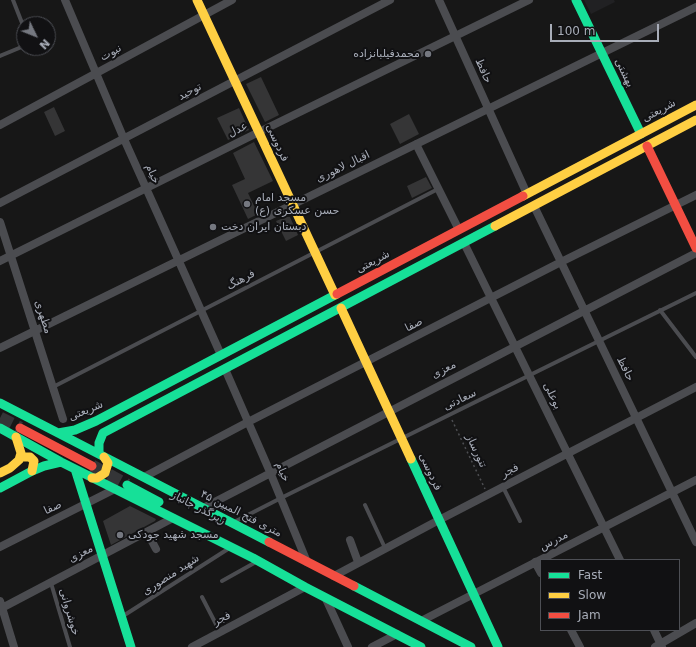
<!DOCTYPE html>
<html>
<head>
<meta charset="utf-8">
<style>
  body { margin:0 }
  #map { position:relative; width:696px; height:647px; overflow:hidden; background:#171717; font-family:"DejaVu Sans",sans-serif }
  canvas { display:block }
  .legend { position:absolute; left:540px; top:559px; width:140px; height:72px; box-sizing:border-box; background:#111113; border:1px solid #4d4f55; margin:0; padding:5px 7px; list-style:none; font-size:12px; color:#a8adb8 }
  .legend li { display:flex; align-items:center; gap:8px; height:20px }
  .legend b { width:20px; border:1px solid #4d4f55 }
  .north { position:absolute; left:16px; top:16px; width:40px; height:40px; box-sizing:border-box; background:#111113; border:1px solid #4d4f55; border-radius:50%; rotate:133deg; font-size:11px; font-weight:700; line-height:16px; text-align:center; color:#a8adb8 }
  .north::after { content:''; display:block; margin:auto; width:14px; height:18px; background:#757880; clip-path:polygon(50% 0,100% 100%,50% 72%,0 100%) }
  .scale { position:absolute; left:550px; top:24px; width:109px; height:18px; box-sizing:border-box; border:2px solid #a8adb8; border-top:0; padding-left:5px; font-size:12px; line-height:14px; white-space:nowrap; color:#a8adb8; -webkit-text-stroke:3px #111113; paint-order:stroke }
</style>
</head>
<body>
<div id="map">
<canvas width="696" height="647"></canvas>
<ul class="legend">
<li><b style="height:5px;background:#16e098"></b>Fast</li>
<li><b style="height:5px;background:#ffcf43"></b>Slow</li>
<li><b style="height:5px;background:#f24e42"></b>Jam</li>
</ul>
<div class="north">N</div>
<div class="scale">100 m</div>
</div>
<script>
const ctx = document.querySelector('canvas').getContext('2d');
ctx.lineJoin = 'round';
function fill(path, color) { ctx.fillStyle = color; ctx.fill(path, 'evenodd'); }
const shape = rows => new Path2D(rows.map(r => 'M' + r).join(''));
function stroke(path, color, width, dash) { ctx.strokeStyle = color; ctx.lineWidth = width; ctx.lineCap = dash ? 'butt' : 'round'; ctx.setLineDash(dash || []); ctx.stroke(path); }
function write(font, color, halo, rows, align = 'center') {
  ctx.font = font + ' "DejaVu Sans",Cairo,sans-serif'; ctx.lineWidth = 4; ctx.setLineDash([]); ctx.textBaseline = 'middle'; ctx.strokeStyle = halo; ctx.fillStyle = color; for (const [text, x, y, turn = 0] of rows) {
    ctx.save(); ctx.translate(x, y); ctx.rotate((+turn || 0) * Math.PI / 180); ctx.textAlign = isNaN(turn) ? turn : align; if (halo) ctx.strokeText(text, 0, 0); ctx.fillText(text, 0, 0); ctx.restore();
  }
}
const built = shape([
  [584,0,614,0,615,2,591,14]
]);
const building = shape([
  [261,77,279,115,265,122,246,84],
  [54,107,65,131,55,136,44,112],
  [239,108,249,130,228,140,217,118],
  [409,114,419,134,400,144,390,124],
  [254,142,273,181,248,193,258,214,248,219,232,185,245,179,233,153],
  [426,177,432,188,412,198,407,186],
  [286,217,290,217,298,235,286,241,276,221],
  [130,506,156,519,155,521,111,545,103,521]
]);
const primaryTunnel = shape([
  [0,418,20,428],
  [92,466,127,485]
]);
const path = shape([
  [452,420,485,489]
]);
const lane = shape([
  [13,0,24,28],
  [0,56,24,46],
  [660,310,696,357],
  [53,387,438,189],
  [503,487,520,521],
  [365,505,385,548],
  [236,521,281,498,696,293],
  [222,581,256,562],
  [51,583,70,647],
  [202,597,220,632],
  [123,616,228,549]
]);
const street = shape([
  [65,0,124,139,221,355],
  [439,0,527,194],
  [0,125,232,0],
  [416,144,459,230],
  [0,203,390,0],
  [534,206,696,542],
  [0,222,63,419],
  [464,243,620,560],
  [0,261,259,132,529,0],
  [0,348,696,7],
  [225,369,270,472,307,562],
  [144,477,248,422,561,262,696,195],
  [203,508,696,253],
  [147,532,156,549],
  [350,540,358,562],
  [0,547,115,489],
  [535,562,541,573],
  [334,576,439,520,696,387],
  [326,599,348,647],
  [0,601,14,647],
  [0,609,173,518],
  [421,621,696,480],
  [571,630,580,647],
  [654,630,662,647],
  [192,647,305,587],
  [372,647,397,634],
  [655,647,696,623]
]);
const fast = shape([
  [576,0,641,134],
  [0,403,269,542],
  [0,428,61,462,253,558,305,587,421,647],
  [58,433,75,430,96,421,337,294],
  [99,454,99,443,103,433,495,226],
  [411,459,498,647],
  [75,469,131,647],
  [127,485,159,502],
  [0,488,32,471,44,466,61,462],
  [354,586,471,647]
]);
const slow = shape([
  [197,0,335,295],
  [523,196,696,105],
  [495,226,696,120],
  [341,308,411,459],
  [20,457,30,457,34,461,32,471],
  [0,473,10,468,19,460,21,453,16,437],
  [92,478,97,478,105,473,108,463,104,457]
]);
const jam = shape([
  [647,146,696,248],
  [337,294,523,196],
  [20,428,92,466],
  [269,542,354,586]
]);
const markers = [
  [428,54,4,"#757880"],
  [247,204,4,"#757880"],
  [213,227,4,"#757880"],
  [120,535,4,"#757880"]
];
const streetNames = [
  ["نبوت",111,53,-29],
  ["حافظ",483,71,66],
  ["بهشتی",624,73,64],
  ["توحید",190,92,-28],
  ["شریعتی",659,111,-28],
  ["عدل",238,130,-26],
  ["فردوسی",277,143,65],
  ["اقبال لاهوری",343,167,-26],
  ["خیام",152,174,66],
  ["شریعتی",373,262,-28],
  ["فرهنگ",241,280,-28],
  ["مطهری",43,317,72],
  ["صفا",414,325,-27],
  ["حافظ",625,369,64],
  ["معزی",444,370,-27],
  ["بوعلی",552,396,64],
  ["سعادتی",460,400,-26],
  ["شریعتی",86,411,-23],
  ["تنورساز",476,451,65],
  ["فجر",510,471,-27],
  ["خیام",282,472,67],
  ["فردوسی",430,472,65],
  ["صفا",53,508,-26],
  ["زیرگذر جانباز",198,508,27],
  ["۴۵ متری فتح المبین",241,514,27],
  ["مدرس",554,541,-27],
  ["معزی",81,554,-28],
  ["شهید منصوری",171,575,-33],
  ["خوشروانی",69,612,74],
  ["فجر",222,619,-28]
];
const poiNames = [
  ["محمدفيلبانزاده",420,54,"right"],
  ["مسجد امام",255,198],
  ["حسن عسکری (ع)",255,211],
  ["دبستان ایران دخت",221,227],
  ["مسجد شهید جودکی",128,535]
];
fill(built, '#212123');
fill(building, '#353536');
stroke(primaryTunnel, '#343537', 13, [13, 6]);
stroke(path, '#4d4e52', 1.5, [2, 3]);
stroke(lane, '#4b4c50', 4);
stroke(street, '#4b4c50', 8);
stroke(fast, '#16e098', 9);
stroke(slow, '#ffcf43', 9);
stroke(jam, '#f24e42', 9);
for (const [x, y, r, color] of markers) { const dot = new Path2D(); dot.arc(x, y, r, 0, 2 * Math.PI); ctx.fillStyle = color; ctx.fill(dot); stroke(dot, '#111113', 1.5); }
write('11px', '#a8adb8', '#111113', streetNames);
write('11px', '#a8adb8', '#111113', poiNames, 'left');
</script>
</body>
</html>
